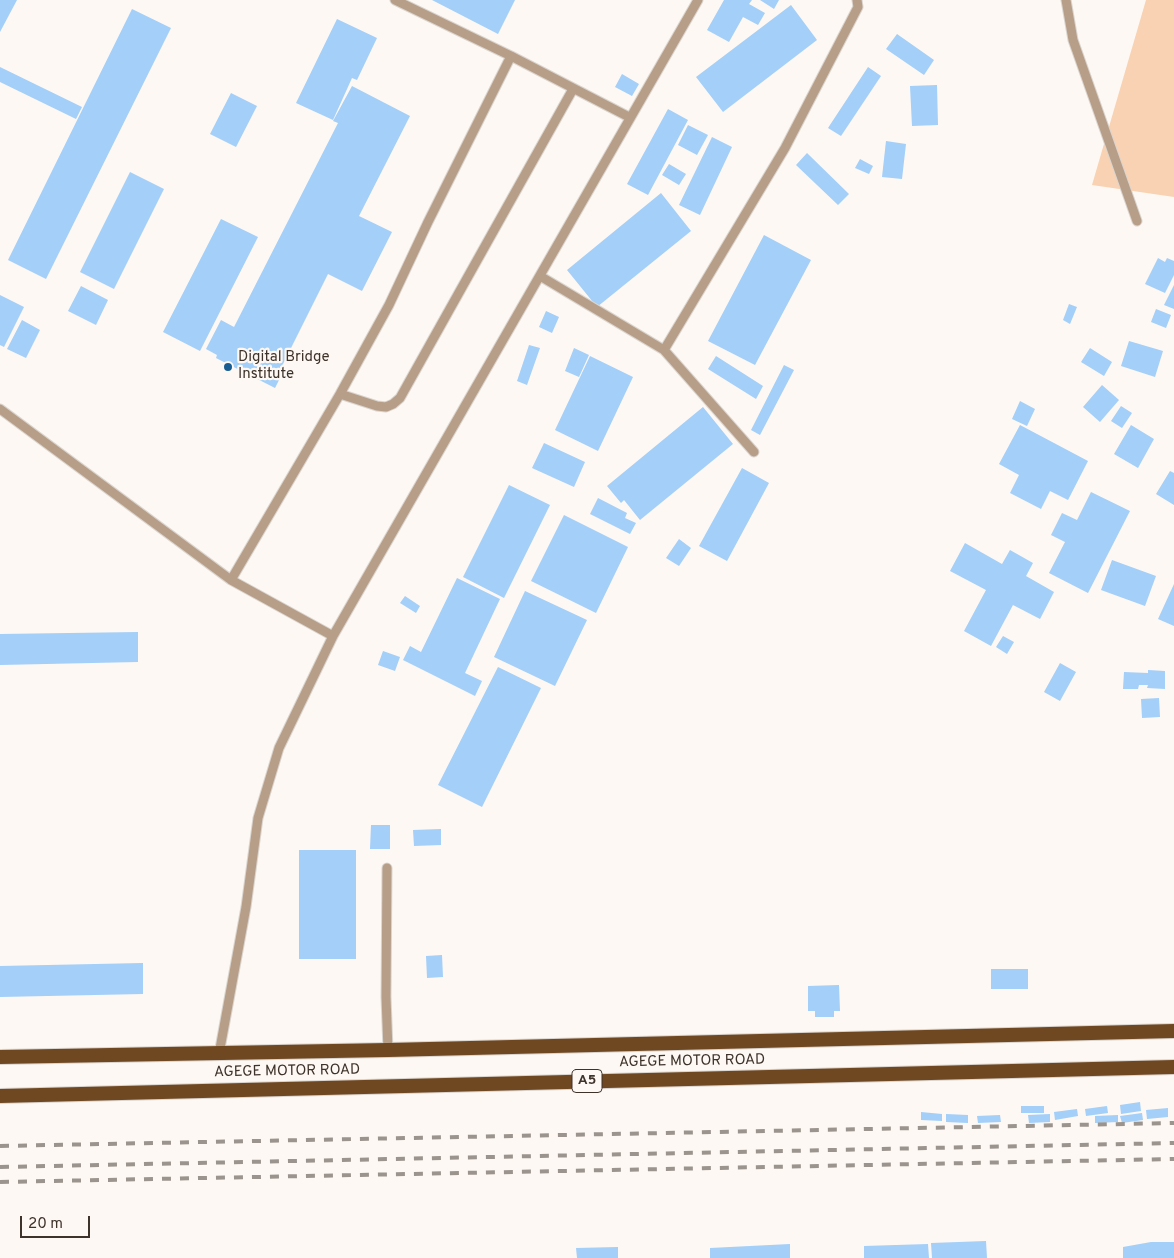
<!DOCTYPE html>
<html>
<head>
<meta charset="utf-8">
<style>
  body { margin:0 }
  #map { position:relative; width:1174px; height:1258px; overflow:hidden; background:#fdf8f3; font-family:Overpass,sans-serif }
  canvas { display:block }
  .scale { position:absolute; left:20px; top:1216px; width:70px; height:22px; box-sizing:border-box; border:2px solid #3e332b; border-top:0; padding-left:6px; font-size:15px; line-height:18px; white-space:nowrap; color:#3e332b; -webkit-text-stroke:4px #fdf8f3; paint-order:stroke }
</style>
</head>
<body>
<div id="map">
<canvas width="1174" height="1258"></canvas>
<div class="scale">20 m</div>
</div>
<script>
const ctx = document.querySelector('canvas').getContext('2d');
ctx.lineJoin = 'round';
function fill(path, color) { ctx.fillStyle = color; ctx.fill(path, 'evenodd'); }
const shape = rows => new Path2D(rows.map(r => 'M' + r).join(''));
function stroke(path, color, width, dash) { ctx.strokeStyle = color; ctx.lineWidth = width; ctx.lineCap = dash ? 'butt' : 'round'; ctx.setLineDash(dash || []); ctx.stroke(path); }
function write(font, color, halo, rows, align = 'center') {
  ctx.font = font + ' Overpass,sans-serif'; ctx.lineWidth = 4.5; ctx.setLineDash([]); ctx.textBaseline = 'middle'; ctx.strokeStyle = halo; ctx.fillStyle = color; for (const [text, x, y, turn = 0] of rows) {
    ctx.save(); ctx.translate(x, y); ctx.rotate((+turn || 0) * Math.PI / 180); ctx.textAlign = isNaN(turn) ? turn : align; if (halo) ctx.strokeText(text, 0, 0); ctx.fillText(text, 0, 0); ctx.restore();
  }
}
const green = shape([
  [1146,0,1174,0,1174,197,1092,185]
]);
const building = shape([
  [0,0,17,0,0,32],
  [432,0,515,0,498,34],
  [724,0,752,0,749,4,765,13,758,25,743,17,729,42,707,30],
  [760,0,779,0,774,9],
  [791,5,817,40,723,112,696,77],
  [132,9,171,28,46,279,8,260],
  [337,19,377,38,357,80,352,78,333,120,296,103],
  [897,34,934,60,924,75,886,49],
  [0,67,82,107,76,119,0,82],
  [868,67,881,76,841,136,828,128],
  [622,74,639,84,632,96,615,87],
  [937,85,938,125,912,126,910,86],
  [352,86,410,116,359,216,392,232,362,291,328,274,279,372,282,374,275,388,216,358,217,355,206,349,221,320,234,327,338,123,333,121],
  [231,93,257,106,236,147,210,134],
  [668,109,688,120,648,195,627,184],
  [688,125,708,135,697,155,678,145],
  [712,137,732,147,700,215,679,205],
  [886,141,906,144,902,179,882,177],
  [807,153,849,194,838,205,796,165],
  [860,159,873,166,869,174,855,168],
  [669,164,686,174,679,185,662,175],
  [130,172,164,189,114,289,80,272],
  [661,193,691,231,597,307,567,270],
  [221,219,258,237,200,351,163,332],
  [764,235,811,260,755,365,708,341],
  [1158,258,1165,262,1167,258,1174,261,1174,275,1165,293,1145,284],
  [1174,285,1174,309,1164,305],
  [81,286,108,300,96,325,68,311],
  [0,295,24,307,4,347,0,345],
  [1069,304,1077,307,1070,324,1063,320],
  [1156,309,1171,315,1166,328,1151,322],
  [546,311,559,317,552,333,539,327],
  [22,320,40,330,26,358,7,349],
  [1129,341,1163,351,1155,377,1121,366],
  [529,345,540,348,527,385,517,381],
  [574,348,589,355,579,377,565,371],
  [1090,348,1112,362,1104,376,1081,362],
  [590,356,633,377,598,451,555,430],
  [716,356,763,386,756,399,708,369],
  [784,365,794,370,760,435,751,430],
  [1102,385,1119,400,1100,422,1083,407],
  [1020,401,1035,409,1027,426,1012,419],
  [1121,406,1132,413,1122,428,1111,421],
  [703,407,733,444,640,520,624,500,621,503,607,486],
  [1020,425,1088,461,1068,500,1050,491,1041,509,1010,493,1019,475,999,464],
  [1131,425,1154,439,1138,468,1114,454],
  [544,443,585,462,574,487,532,468],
  [742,468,769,483,727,561,699,546],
  [1170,471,1174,473,1174,505,1156,494],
  [509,485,550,505,504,598,463,577],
  [1091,492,1130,511,1088,593,1049,573,1065,542,1051,535,1062,513,1077,520],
  [598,498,627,513,625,518,636,523,630,534,590,514],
  [564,515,628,547,596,613,531,581],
  [679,539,691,548,679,566,666,558],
  [965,543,1002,564,1010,550,1033,563,1026,576,1054,592,1040,619,1013,605,991,646,964,631,986,590,950,571],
  [1112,560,1156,576,1145,606,1101,590],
  [457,578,500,599,465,673,482,681,475,696,403,660,410,646,421,652],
  [1174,584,1174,626,1158,619],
  [525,591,587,620,555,686,494,657],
  [405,596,420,606,416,613,400,603],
  [138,632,138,662,0,665,0,634],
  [1003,636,1014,642,1007,654,996,647],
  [383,651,400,657,395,671,378,665],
  [1060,663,1076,672,1060,701,1044,692],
  [498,667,541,688,482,807,438,785],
  [1148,670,1165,671,1165,689,1147,688,1148,685,1139,685,1138,689,1123,689,1124,672,1148,673],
  [1159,698,1160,717,1142,718,1141,699],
  [371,825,390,825,390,849,370,849],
  [441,829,441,845,414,846,413,830],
  [299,850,356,850,356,959,299,959],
  [442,955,443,977,427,978,426,956],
  [143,963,143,994,0,997,0,966],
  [991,969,1028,969,1028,989,991,989],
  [839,985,840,1011,834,1011,834,1017,815,1017,815,1011,808,1011,808,986],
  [1140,1102,1141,1111,1121,1114,1120,1105],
  [1021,1106,1044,1106,1044,1113,1021,1113],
  [1107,1106,1108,1113,1086,1116,1085,1109],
  [1168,1108,1168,1117,1147,1119,1146,1110],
  [1077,1109,1078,1116,1055,1120,1054,1112],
  [921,1112,942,1114,942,1121,921,1120],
  [1142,1113,1143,1120,1122,1123,1120,1116],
  [946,1114,968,1115,968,1123,946,1122],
  [1050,1114,1050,1122,1029,1123,1028,1115],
  [1000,1115,1001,1122,978,1123,977,1116],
  [1118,1115,1118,1122,1095,1123,1095,1116],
  [986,1241,987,1258,932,1258,931,1243],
  [1151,1242,1174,1242,1174,1258,1123,1258,1123,1247],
  [790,1244,790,1258,710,1258,710,1248],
  [928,1244,929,1258,864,1258,864,1246],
  [618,1247,618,1258,577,1258,576,1248]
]);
const service = shape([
  [395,0,511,56,629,117],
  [1066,0,1073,40,1137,221],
  [540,276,664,350,754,452],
  [664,350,785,148,858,7,857,0],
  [340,394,377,406,386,407,393,404,400,398,573,89],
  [0,409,231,580,333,636],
  [231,580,340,394,389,305,428,222,511,56],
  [387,868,386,997,388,1050],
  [219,1054,246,907,258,818,279,748,333,636,698,0]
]);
const trunk = shape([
  [0,1057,388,1050,1174,1031],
  [0,1096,1174,1067]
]);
const rail = shape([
  [0,1146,1174,1123],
  [0,1167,1174,1143],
  [0,1182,1174,1159]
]);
const markers = [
  [228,367,5,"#185d91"]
];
const shields = [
  [587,1081,30]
];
const shieldNames = [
  ["A5",587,1081]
];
const poiNames = [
  ["Digital Bridge",238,358],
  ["Institute",238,375]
];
const streetNames = [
  ["AGEGE MOTOR ROAD",692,1062,-1],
  ["AGEGE MOTOR ROAD",287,1072,-1]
];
fill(green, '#f8d2b2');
fill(building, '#a3cff8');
stroke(service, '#dbd5cf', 11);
stroke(trunk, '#dbd5cf', 16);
stroke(service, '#b79e89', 9);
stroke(trunk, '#6f4720', 14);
stroke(rail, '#9b938d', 4, [9, 9]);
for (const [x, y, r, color] of markers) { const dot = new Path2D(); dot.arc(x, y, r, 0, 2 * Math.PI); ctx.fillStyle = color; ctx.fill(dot); stroke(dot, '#fdf8f3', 2); }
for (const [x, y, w] of shields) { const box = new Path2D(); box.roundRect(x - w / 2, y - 11.5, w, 23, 4); ctx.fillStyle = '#fdf8f3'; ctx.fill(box); stroke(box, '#3e332b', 1); }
write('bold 14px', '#3e332b', null, shieldNames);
write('15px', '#3e332b', '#fdf8f3', poiNames, 'left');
write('15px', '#3e332b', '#fdf8f3', streetNames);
</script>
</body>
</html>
